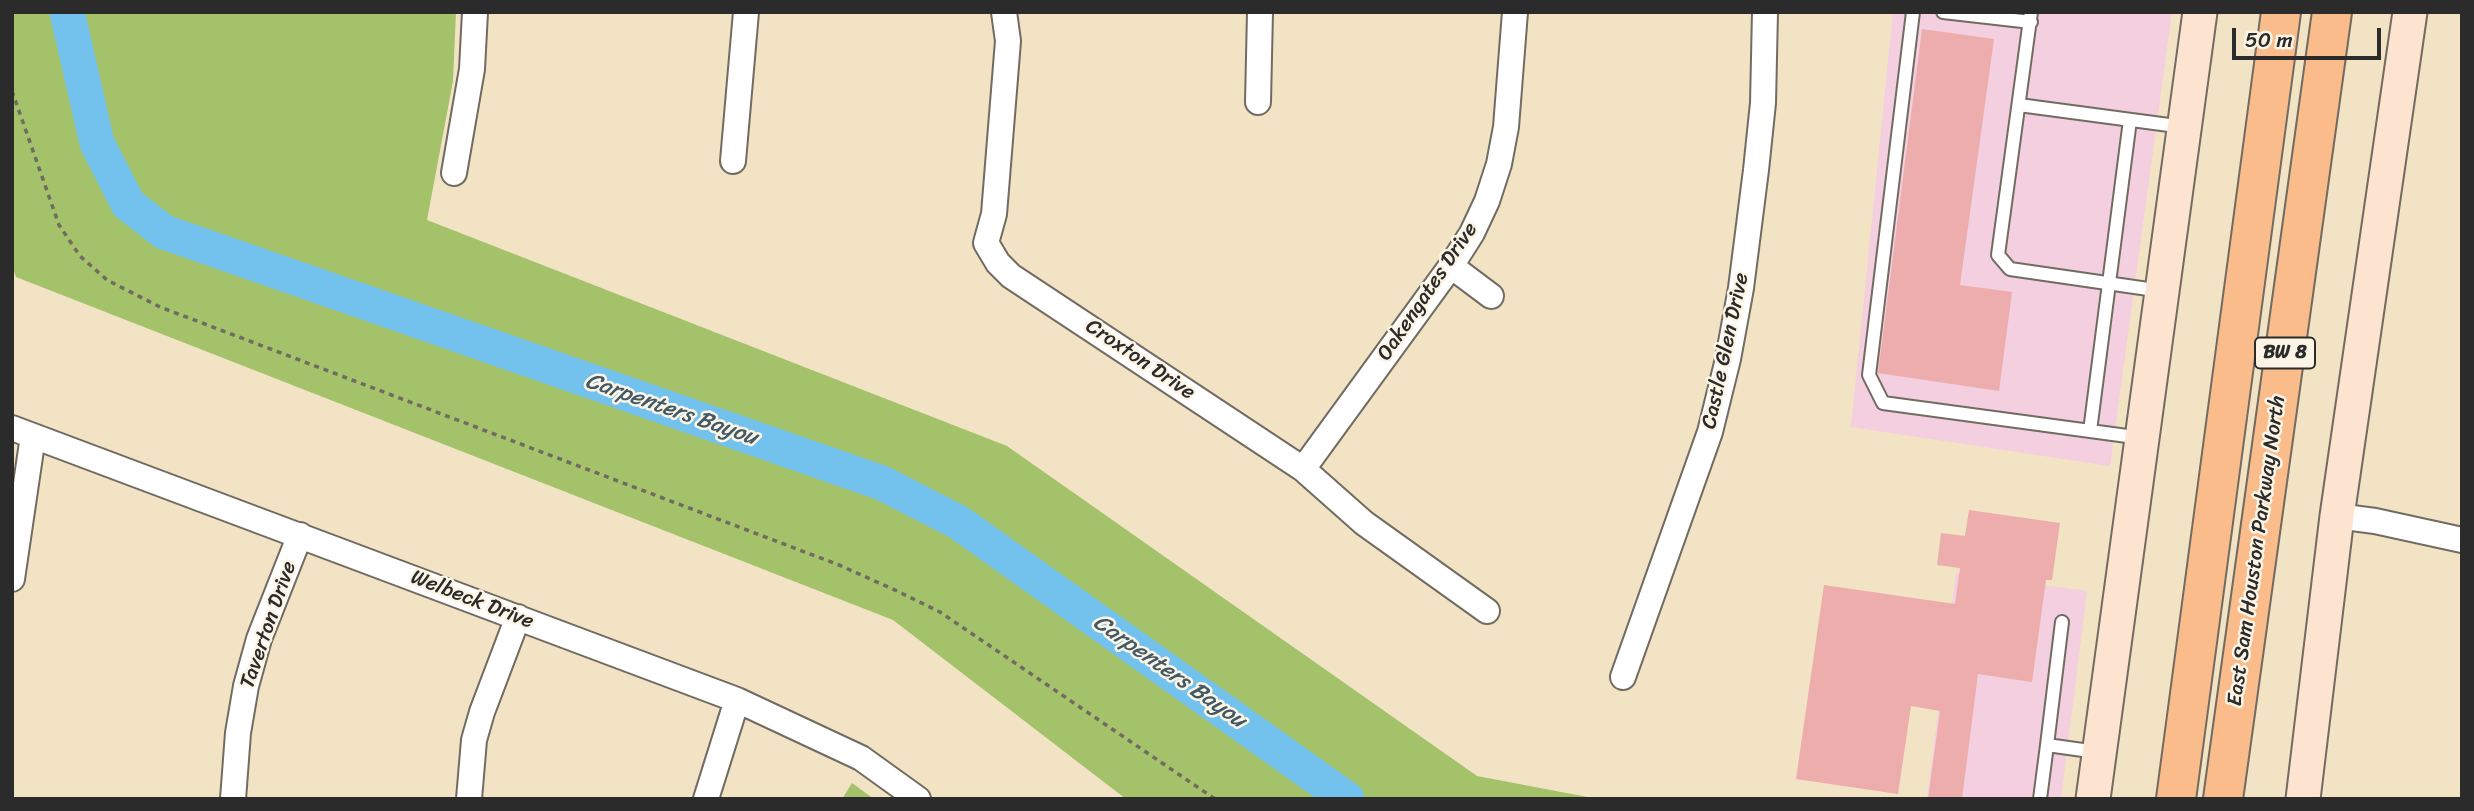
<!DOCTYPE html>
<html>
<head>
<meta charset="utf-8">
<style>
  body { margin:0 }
  #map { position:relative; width:2474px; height:811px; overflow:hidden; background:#f2e3c5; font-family:Sriracha,sans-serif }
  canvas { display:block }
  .frame { position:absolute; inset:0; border:14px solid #2b2b2b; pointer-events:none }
  .scale { position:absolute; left:2232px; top:28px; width:149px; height:32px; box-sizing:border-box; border:4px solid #2b2b2b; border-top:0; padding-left:9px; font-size:21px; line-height:24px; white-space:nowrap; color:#2b2b2b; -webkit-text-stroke:5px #fcf5e5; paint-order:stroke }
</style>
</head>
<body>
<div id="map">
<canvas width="2474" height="811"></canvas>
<div class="frame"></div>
<div class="scale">50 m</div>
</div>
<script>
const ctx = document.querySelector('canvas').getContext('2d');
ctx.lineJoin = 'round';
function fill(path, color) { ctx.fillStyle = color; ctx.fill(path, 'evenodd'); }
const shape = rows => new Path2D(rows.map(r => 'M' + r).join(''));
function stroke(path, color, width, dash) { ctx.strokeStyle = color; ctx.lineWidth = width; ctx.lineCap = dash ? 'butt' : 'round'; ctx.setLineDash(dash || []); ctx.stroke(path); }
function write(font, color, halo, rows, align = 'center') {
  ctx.font = font + ' Sriracha,sans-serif'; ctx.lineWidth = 5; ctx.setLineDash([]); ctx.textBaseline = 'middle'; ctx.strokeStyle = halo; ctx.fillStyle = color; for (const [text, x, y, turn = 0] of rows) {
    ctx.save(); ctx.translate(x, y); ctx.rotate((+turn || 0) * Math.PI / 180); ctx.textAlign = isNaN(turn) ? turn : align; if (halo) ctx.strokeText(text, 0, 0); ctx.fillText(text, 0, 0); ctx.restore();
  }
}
const built = shape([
  [1893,12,2172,12,2110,466,1851,427],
  [1956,573,2087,591,2061,799,1927,798]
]);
const green = shape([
  [12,12,456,12,453,81,427,220,1007,446,1477,776,1598,799,1126,799,893,620,16,277,12,266],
  [852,783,874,799,842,799]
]);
const river = shape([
  [67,12,97,143,128,204,164,232,882,483,958,522,1347,799]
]);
const building = shape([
  [1922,29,1994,39,1960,285,2012,292,1999,391,1878,373],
  [1969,510,2060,523,2052,580,2046,580,2032,682,1978,674,1962,799,1928,799,1940,711,1911,706,1898,794,1796,779,1824,585,1955,604,1960,568,1937,565,1941,533,1965,536]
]);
const path = shape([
  [12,91,59,225,80,256,107,280,160,307,839,565,897,591,940,612,1215,799]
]);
const service = shape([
  [1913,12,1869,375,1883,403,2142,438],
  [1943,12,2031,22],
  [2031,12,1998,255,2010,269,2162,291],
  [2019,105,2184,127],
  [2090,431,2130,120],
  [2047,745,2062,622],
  [2040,799,2047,745,2097,752]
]);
const minor = shape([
  [1004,12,1008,41,994,214,986,243,998,263,1011,276,1303,469,1364,523,1487,611],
  [1258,102,1260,12],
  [733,161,746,12],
  [454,173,472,69,475,12],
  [1451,266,1491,296],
  [12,428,737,700,861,758,918,799],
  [1303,469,1451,266,1472,233,1487,201,1499,164,1506,127,1515,12],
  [2337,516,2375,521,2462,540],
  [12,579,33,436],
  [1623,677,1710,432,1728,359,1741,288,1756,170,1763,103,1765,12],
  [233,799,238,733,246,686,259,639,300,535],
  [469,799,474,740,482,712,518,617],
  [706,799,737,700]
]);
const secondary = shape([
  [2093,799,2200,12],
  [2303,799,2337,516,2410,12]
]);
const motorway = shape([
  [2176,799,2281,12],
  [2223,799,2332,12]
]);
const shields = [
  [2285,353,60]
];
const shieldNames = [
  ["BW 8",2285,353]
];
const streetNames = [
  ["Oakengates Drive",1428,292,-56],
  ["Castle Glen Drive",1726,351,-78],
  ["Croxton Drive",1140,360,34],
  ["East Sam Houston Parkway North",2257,551,-82],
  ["Welbeck Drive",472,600,21],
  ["Taverton Drive",269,625,-71]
];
const waterNames = [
  ["Carpenters Bayou",671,410,19],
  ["Carpenters Bayou",1169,672,35]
];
fill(built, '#f3cfe0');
fill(green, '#a4c26a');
stroke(river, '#73c2ee', 35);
fill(building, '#ecadac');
stroke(service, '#716b61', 16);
stroke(minor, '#716b61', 28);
stroke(secondary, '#716b61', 37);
stroke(motorway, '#716b61', 42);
stroke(path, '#716b61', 3.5, [5, 5]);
stroke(service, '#fff', 12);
stroke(minor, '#fff', 24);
stroke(secondary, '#fde4d0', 33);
stroke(motorway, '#f9bc8a', 38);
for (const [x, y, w] of shields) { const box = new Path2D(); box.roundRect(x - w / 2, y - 15.5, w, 31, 5); ctx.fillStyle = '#fcf5e5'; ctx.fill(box); stroke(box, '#2b2b2b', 2); }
write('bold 19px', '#2b2b2b', null, shieldNames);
write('21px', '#2b2b2b', '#fcf5e5', streetNames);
write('italic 23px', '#415866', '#fcf5e5', waterNames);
</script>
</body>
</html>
